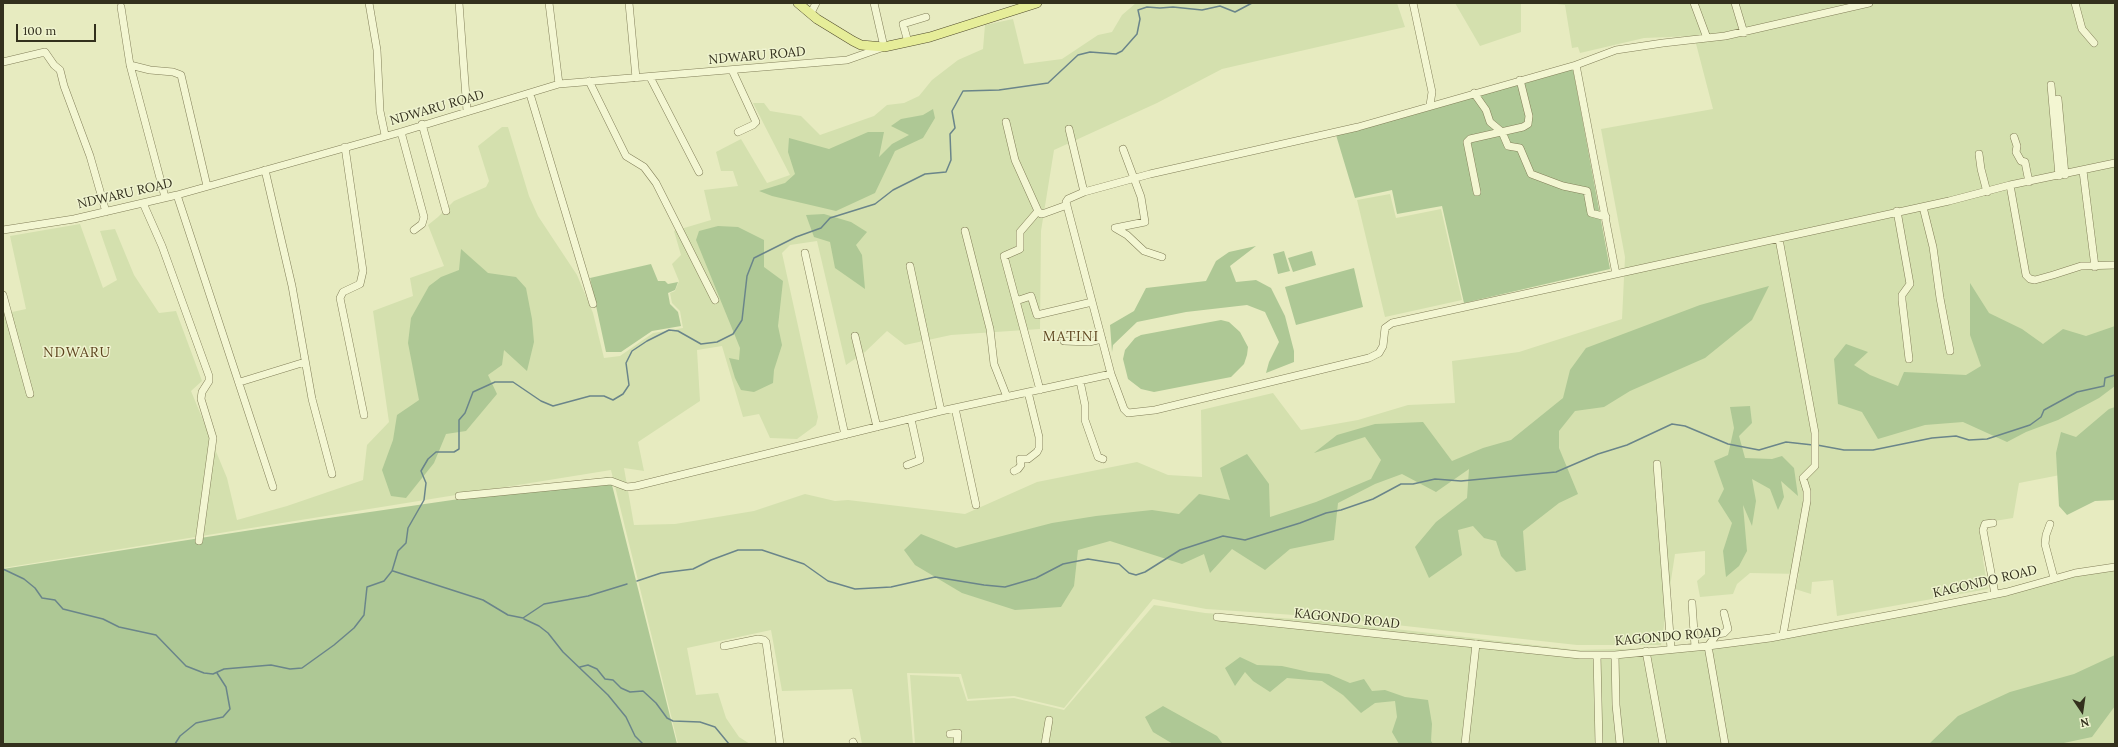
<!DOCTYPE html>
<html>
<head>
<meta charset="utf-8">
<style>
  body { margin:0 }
  #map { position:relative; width:2118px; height:747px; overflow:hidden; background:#e7ebc0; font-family:Lora,serif }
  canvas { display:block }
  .frame { position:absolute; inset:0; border:4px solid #33301d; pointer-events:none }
  .north { position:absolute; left:2062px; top:691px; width:40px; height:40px; -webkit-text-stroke:3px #eff3cf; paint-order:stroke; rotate:167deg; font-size:11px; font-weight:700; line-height:16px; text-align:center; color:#33301d }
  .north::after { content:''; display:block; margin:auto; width:14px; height:18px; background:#33301d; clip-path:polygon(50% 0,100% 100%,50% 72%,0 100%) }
  .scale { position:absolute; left:16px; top:24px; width:80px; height:18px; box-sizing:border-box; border:2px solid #33301d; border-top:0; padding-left:5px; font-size:12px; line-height:14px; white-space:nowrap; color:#33301d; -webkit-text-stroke:3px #eff3cf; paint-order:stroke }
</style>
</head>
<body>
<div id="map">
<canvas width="2118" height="747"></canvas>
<div class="frame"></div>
<div class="north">N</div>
<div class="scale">100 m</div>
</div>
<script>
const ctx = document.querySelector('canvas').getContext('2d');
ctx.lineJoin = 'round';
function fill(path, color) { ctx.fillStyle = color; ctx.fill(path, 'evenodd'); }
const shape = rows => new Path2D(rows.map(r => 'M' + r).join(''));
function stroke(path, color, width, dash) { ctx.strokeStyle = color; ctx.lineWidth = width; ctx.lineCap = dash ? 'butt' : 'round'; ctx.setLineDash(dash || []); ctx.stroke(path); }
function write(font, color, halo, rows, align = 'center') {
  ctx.font = font + ' Lora,serif'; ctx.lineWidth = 3; ctx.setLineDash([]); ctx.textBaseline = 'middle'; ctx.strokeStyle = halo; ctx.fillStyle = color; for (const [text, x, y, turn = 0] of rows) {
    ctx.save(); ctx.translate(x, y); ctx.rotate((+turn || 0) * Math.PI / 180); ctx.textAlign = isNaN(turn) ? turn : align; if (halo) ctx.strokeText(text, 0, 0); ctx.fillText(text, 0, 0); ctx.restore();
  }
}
const farmland = shape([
  [1136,3,1397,3,1405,27,1222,69,1157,103,1054,150,1041,231,1040,329,951,335,905,345,887,331,865,352,846,365,817,241,790,245,782,253,818,417,816,425,797,439,770,438,759,414,743,417,722,346,697,350,700,401,638,442,644,471,624,468,634,525,675,524,754,511,805,494,835,501,848,500,965,514,1037,482,1137,462,1168,475,1202,477,1201,410,1273,393,1301,430,1358,420,1408,405,1455,403,1452,361,1519,352,1622,319,1625,257,1601,129,1713,109,1694,36,1644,38,1580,53,1578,47,1572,48,1565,5,1549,3,2115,3,2115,489,2060,475,2019,483,2013,518,1982,523,1983,560,1988,589,1837,616,1833,580,1812,582,1811,594,1795,589,1799,574,1750,573,1737,584,1733,594,1700,597,1697,581,1705,574,1705,551,1675,554,1661,645,1577,645,1324,617,1206,609,1153,599,1064,708,1014,696,968,699,961,674,907,673,913,744,862,744,852,689,782,691,771,630,687,648,696,695,718,693,726,718,739,737,750,744,678,744,611,470,3,568,3,314,26,309,10,236,80,224,103,288,117,280,100,231,115,229,134,275,159,313,176,311,202,381,191,391,227,478,237,520,287,506,363,480,367,445,389,422,373,311,413,296,410,278,444,266,428,225,438,217,454,201,486,187,489,181,478,146,502,127,508,127,529,196,538,216,577,275,593,313,604,358,620,356,653,333,683,328,680,311,672,303,670,293,675,291,679,281,672,264,681,255,674,231,711,220,704,190,738,186,733,171,721,171,716,152,741,139,767,183,790,175,753,103,764,103,770,111,801,116,820,135,874,116,887,105,904,103,919,96,932,80,958,60,983,49,985,25,1013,19,1024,64,1062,59,1098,35,1112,32,1122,15],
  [1455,3,1521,3,1521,32,1480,46],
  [1390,194,1396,218,1441,209,1462,300,1385,317,1357,200],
  [2115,564,2115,744,915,744,910,675,959,677,967,701,1014,698,1064,710,1154,605,1205,613,1326,621,1577,650,1661,648,1743,639,1804,628,1999,590,2067,572]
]);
const green = shape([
  [1573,69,1610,269,1464,303,1442,206,1397,214,1392,190,1355,198,1336,135],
  [933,109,935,118,923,138,895,151,875,193,836,211,772,196,759,191,785,183,795,174,788,152,789,138,829,149,868,132,884,132,879,157,892,144,909,135,891,126,901,119,923,115],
  [824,214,851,222,867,232,856,245,862,255,865,289,835,268,830,242,814,237,806,215],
  [718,226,738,227,764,240,764,267,783,281,778,326,782,345,774,370,773,383,754,392,741,390,735,378,729,358,739,360,740,348,696,240,699,231],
  [1256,246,1230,266,1236,282,1256,280,1271,288,1285,316,1294,351,1294,362,1266,373,1269,362,1279,342,1265,312,1247,305,1186,312,1137,322,1113,345,1112,352,1110,325,1134,311,1146,288,1206,281,1216,261,1229,252],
  [461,249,488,273,516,277,526,288,532,319,534,342,527,371,504,350,502,365,488,375,497,394,466,431,446,434,434,463,406,498,391,496,382,470,393,440,397,415,419,400,408,343,411,318,429,286,441,277,459,270],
  [1284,251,1290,271,1278,274,1273,254],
  [1312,251,1316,265,1293,272,1288,258],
  [651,264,658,281,665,281,668,284,678,282,675,290,668,293,670,304,678,312,681,326,652,331,621,352,606,352,590,278],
  [1354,268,1363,307,1296,325,1285,287],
  [1970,283,1989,313,2022,329,2043,344,2063,329,2086,336,2115,326,2115,386,2099,398,2058,420,2026,432,2007,442,1963,422,1925,425,1878,439,1862,412,1838,404,1834,359,1846,344,1868,352,1854,365,1870,375,1898,386,1904,372,1966,375,1981,366,1970,335],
  [1769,286,1752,320,1705,358,1630,391,1604,407,1575,411,1559,431,1559,448,1578,494,1559,503,1523,531,1526,570,1516,572,1501,556,1496,541,1484,538,1473,526,1458,530,1462,555,1429,578,1415,547,1436,522,1467,498,1469,469,1436,492,1402,474,1375,484,1338,503,1334,540,1290,549,1265,570,1232,549,1210,573,1204,554,1182,564,1110,541,1078,550,1074,586,1061,607,1015,610,962,593,915,565,904,550,921,534,956,548,1052,523,1096,516,1152,510,1179,514,1199,494,1230,500,1220,468,1247,454,1269,484,1270,517,1316,502,1371,479,1381,460,1365,437,1314,453,1337,435,1375,424,1423,422,1452,461,1483,448,1511,440,1563,398,1570,370,1586,348,1700,305],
  [1221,320,1229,322,1240,332,1248,347,1247,355,1244,364,1231,377,1154,392,1141,389,1128,379,1123,359,1125,350,1135,338,1141,335],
  [1750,406,1752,423,1739,436,1745,458,1772,459,1782,456,1794,468,1798,496,1781,481,1784,497,1778,510,1770,489,1752,479,1756,501,1752,526,1743,505,1747,551,1739,566,1726,577,1723,551,1732,523,1718,501,1724,489,1714,461,1728,455,1734,428,1730,407],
  [2115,407,2115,500,2095,501,2067,515,2059,506,2056,453,2061,432,2076,437,2109,409],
  [610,477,677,744,3,744,3,569,315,520],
  [2115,655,2115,706,2092,737,2059,744,1923,744,1930,743,1958,716,2010,692,2074,674],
  [1240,657,1257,665,1282,666,1309,672,1329,674,1350,683,1364,679,1372,691,1385,690,1405,697,1428,700,1432,724,1431,741,1433,744,1399,744,1392,732,1397,717,1395,701,1375,703,1361,713,1343,695,1322,681,1287,678,1270,692,1253,681,1245,672,1235,686,1225,668],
  [1163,706,1217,736,1223,744,1173,744,1153,732,1145,717]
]);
const stream = shape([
  [1817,445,1844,450,1873,450,1932,438,1956,436,1969,440,1987,439,2030,425,2041,417,2044,410,2077,392,2104,386,2105,378,2115,375],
  [3,569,24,579,35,588,42,598,55,600,63,609,103,619,119,627,156,635,186,666,204,673,213,674,224,669,271,665,290,669,302,668,334,645,354,628,364,615,367,587,384,581,392,571,398,551,406,543,408,528,424,500,426,483,421,471,428,459,436,452,454,452,459,449,459,420,465,413,473,392,495,382,513,382,541,401,553,406,590,396,604,396,613,400,623,394,629,385,626,363,632,351,647,341,669,330,678,331,701,344,717,342,733,334,742,320,747,276,754,258,796,237,821,228,830,218,875,204,893,190,925,174,946,172,951,160,950,134,955,128,952,111,963,91,999,90,1048,83,1078,55,1090,52,1116,54,1122,51,1137,34,1140,19,1138,10,1147,7,1160,8,1173,7,1202,10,1220,6,1235,12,1252,3],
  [393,571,483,600,508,615,523,618,544,604,588,596,627,584],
  [637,581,661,573,693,569,711,560,738,550,762,550,804,564,828,581,855,589,891,587,935,577,984,585,1005,587,1036,578,1063,564,1088,559,1119,564,1129,573,1136,575,1145,572,1180,550,1223,536,1245,540,1300,523,1326,513,1341,510,1373,499,1401,484,1413,484,1435,479,1461,481,1556,472,1598,454,1627,445,1672,424,1685,426,1728,444,1759,450,1786,442,1813,445],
  [524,619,539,626,548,633,563,652,608,695,626,717,635,736,643,744],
  [580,667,588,665,597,669,605,679,613,680,621,688,630,692,643,691,656,703,667,718,673,721,700,722,715,727,729,744],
  [175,744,180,736,196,723,223,717,230,709,226,687,217,673]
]);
const minor = shape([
  [369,3,377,50,380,111,385,135],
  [459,3,467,111],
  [549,3,559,84],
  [629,3,636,78],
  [1413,3,1432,92,1430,105],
  [1694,3,1707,38],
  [1735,3,1744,33],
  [2075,3,2082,29,2094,43],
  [121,7,130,65,165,197],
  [811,13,816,3],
  [908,42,903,24,926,17],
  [3,62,45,52,54,65,60,70,64,86,90,156,106,212],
  [130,65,150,70,173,72,181,75,207,186],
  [1576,65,1616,50,1663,43,1725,36,1869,3],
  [732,70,756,122,753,125,738,132],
  [650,77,699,172],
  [589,81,626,156,644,167,656,183,715,300],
  [2051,85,2059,176],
  [1474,93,1486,110,1490,122,1502,132,1508,146,1520,148,1531,174,1563,186,1587,191,1591,213,1606,217],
  [530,94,593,304],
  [2058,99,2065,175],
  [1006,122,1015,160,1038,211,1041,214,1045,213,1067,205],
  [422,124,446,211],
  [1069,129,1084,192],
  [401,132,424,217,422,224,414,230],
  [2014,137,2017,146,2016,152,2021,161,2025,162,2029,182],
  [345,147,363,271,360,284,343,292,340,298,364,415],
  [1123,149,1141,197,1145,222,1115,228,1127,235,1144,251,1162,257],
  [1979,154,1981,169,1987,192],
  [265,170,292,286,312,399,332,474],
  [2083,171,2095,267],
  [2010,185,2026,275,2030,279,2035,280,2053,275,2081,266,2115,265],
  [1477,192,1467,142,1470,139,1523,127,1528,124,1529,116,1520,80],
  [177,195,273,487],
  [143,203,162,246,209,376,209,381,202,392,201,399,213,438,199,541],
  [1923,207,1933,247,1940,298,1950,351],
  [1038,211,1020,232,1020,249,1004,256,1040,390],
  [1897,211,1910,284,1902,295,1902,300,1909,359],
  [3,230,74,219,177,195,401,132,559,84,847,60,884,47,874,3],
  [965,231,990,329,994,364,1007,397],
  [1779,239,1815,433,1815,466,1803,478,1807,491,1807,501,1783,635],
  [805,253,845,435],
  [910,266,941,411],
  [3,295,30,394],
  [1016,301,1031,296,1037,315,1092,302],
  [855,336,877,427],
  [1064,341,1089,342,1102,339],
  [1111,374,1124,409,1128,413,1155,410,1369,358,1379,353,1383,346,1385,328,1392,323,1949,201,2010,185,2115,163],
  [1080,381,1085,405,1085,420,1098,457,1103,459],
  [240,382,305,362],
  [955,408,976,505],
  [1657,464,1671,649],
  [907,465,920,460,911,419],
  [1014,471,1018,469,1021,465,1020,459,1028,459,1037,452,1039,448,1039,437,1028,392],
  [459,496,611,481,627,487,636,486,941,411,1111,374,1066,202,1068,199,1084,192,1150,174,1358,127,1576,65,1616,274],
  [1993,523,1985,524,1983,530,1995,594],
  [2050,524,2046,535,2045,544,2054,578],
  [1692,603,1695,647],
  [1724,613,1728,629,1724,633,1717,634,1708,646,1725,744],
  [1217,617,1580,655,1615,655,1708,646,1770,638,1923,609,2007,592,2075,573,2115,567],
  [724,646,758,639,764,640,766,642,780,744],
  [1646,651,1663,744],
  [1597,655,1599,744],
  [1615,655,1616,705,1620,744],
  [950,734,958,733,957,744],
  [853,742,854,744],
  [1045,744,1049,720],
  [1465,744,1476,644]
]);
const major = shape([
  [798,3,817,19,853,41,861,45,884,47,930,37,1037,3]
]);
const streetNames = [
  ["NDWARU ROAD",757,56,-5],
  ["NDWARU ROAD",437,108,-16],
  ["NDWARU ROAD",125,194,-13],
  ["KAGONDO ROAD",1985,582,-13],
  ["KAGONDO ROAD",1347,619,6],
  ["KAGONDO ROAD",1668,637,-5]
];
const neighbourhoodNames = [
  ["MATINI",1071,337],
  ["NDWARU",77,353]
];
fill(farmland, '#d4e0ae');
fill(green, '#aec895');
stroke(stream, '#6a858a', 1.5);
stroke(minor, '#827f59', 8);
stroke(major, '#504b2d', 10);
stroke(minor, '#f3f6d2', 7);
stroke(major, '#e6ed99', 9);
write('13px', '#33301d', '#eff3cf', streetNames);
ctx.letterSpacing = '1px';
write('14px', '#5d441e', '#eff3cf', neighbourhoodNames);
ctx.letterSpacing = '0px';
</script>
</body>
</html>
